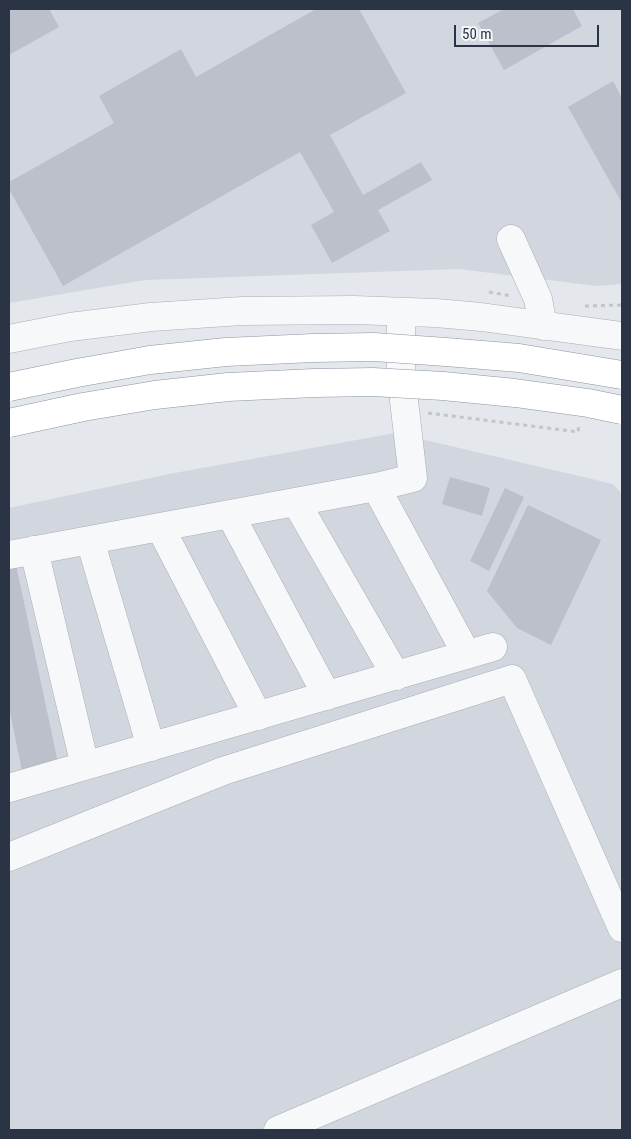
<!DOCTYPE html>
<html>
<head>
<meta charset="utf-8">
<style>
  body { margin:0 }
  #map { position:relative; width:631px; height:1139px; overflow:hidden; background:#e4e7ec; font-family:"Roboto Condensed",sans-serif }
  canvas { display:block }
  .frame { position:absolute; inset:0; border:10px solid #2b3445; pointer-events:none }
  .scale { position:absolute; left:454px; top:25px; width:145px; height:22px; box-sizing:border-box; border:2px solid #2b3445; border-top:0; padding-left:6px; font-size:15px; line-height:18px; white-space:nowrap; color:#2b3445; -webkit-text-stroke:4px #f4f6f9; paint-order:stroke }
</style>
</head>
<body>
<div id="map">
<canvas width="631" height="1139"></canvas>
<div class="frame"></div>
<div class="scale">50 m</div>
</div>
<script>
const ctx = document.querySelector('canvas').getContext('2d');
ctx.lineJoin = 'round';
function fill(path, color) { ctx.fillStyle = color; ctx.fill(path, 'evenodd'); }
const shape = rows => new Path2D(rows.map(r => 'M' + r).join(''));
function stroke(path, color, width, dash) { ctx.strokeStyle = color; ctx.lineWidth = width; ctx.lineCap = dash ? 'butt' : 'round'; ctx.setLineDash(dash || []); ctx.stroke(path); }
const built = shape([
  [9,9,622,9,622,284,597,286,459,269,145,280,9,303],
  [395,433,613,484,622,494,622,1130,9,1130,9,508,169,474]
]);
const building = shape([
  [9,9,49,9,59,27,9,55],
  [316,9,359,9,406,93,330,135,363,195,421,162,432,180,378,210,390,231,332,263,311,225,334,212,300,152,63,286,9,189,9,182,114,123,99,96,181,49,196,77],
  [504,9,573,9,582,26,504,70,478,23],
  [613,81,622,98,622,203,568,107],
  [450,477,490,488,482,516,442,504],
  [505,488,524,497,489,571,470,561],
  [528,505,601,540,551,645,517,628,487,591],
  [15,560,58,763,22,771,9,707,9,561]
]);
const path = shape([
  [489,292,512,296],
  [585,306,622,305],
  [428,413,578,432,579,424]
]);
const minor = shape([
  [511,239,538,299,543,326],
  [9,339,70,327,151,317,242,311,354,310,436,313,481,317,622,336],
  [376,487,413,478,401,375,401,312],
  [296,502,396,676],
  [230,514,327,696],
  [160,527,258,716],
  [90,540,151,747],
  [34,550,85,766],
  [9,555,376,487,467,655],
  [9,788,493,647],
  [9,857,223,771,512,679,622,928],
  [278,1130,622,983]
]);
const highwayBridge = shape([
  [9,387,77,373,150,360,226,352,313,348,374,347,446,352,519,358,622,375],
  [9,423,83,407,155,395,228,387,314,383,373,382,443,386,515,393,588,403,622,410]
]);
fill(built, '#d2d6de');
fill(building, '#bbc0ca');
stroke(minor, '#a9aeb7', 29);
stroke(path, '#c2c5cb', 3, [4, 4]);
stroke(minor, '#f7f8fa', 28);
stroke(highwayBridge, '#8b94a3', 29, []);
stroke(highwayBridge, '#fff', 28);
</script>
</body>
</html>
